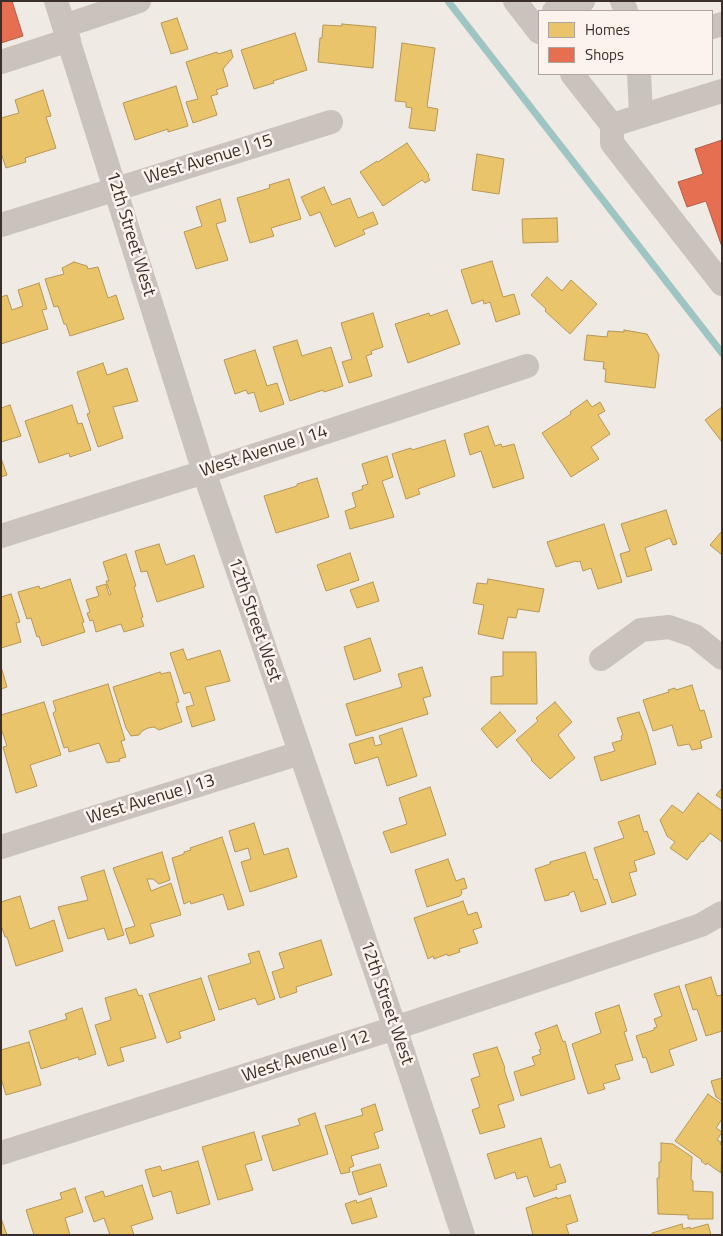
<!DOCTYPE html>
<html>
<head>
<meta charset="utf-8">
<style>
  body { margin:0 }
  #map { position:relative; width:723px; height:1236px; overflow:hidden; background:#f0eae4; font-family:"Titillium Web",sans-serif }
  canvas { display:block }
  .frame { position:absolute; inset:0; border:2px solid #3b2f29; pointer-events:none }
  .legend { position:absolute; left:538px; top:10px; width:175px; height:65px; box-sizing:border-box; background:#fcf4ec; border:1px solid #afa59e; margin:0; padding:6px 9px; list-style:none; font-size:15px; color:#3b2f29 }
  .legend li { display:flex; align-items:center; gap:10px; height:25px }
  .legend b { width:25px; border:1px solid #afa59e }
</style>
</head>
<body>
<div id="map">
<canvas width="723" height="1236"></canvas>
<div class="frame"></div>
<ul class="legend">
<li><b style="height:14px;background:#e9c46a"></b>Homes</li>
<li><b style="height:14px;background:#e76f51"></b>Shops</li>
</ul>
</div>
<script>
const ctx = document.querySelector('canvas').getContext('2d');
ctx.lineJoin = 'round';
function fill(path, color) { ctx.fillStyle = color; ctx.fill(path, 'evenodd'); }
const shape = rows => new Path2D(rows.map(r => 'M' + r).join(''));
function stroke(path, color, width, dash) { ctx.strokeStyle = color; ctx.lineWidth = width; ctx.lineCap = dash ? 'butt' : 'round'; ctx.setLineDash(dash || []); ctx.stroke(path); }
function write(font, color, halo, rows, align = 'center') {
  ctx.font = font + ' "Titillium Web",sans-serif'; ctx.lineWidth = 5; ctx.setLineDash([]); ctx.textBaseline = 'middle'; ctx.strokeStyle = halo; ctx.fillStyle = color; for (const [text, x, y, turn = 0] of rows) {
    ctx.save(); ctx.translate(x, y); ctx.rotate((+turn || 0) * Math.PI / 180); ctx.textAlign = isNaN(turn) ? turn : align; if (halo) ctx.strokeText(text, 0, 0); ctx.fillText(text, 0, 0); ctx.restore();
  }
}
const homes = shape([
  [177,18,188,49,171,54,161,23,177,18],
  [342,24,376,27,373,68,318,62,320,38,322,38,323,25,342,26,342,24],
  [295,33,307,70,273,81,274,83,254,89,241,50,295,33],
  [402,43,435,48,427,107,438,109,435,131,409,128,412,108,406,107,406,102,395,101,402,43],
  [231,50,233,57,223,69,228,86,216,90,218,94,211,96,217,115,193,123,186,102,198,99,186,62,217,52,218,54,231,50],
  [176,86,188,126,168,132,168,129,135,140,123,103,176,86],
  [43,90,51,116,46,117,56,148,25,158,26,162,6,168,1,153,1,118,19,113,15,100,43,90],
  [407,143,429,175,428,176,430,180,425,183,422,180,383,206,360,172,377,161,378,162,407,143],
  [477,154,504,159,499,194,472,190,477,154],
  [289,179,301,219,271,228,274,236,250,243,237,198,270,188,269,185,289,179],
  [324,187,332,205,350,198,358,218,373,212,378,224,363,230,365,234,335,247,320,212,310,216,301,197,324,187],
  [220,199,226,221,216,224,228,260,196,269,184,232,202,226,196,207,220,199],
  [557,218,558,242,523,243,522,219,557,218],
  [492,261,503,297,514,294,520,314,496,322,490,302,484,304,483,300,472,304,461,270,492,261],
  [74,262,87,266,88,269,98,267,108,298,116,295,124,319,70,336,66,324,64,324,58,306,54,307,45,279,64,274,62,268,74,262],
  [547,277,562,291,571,280,597,304,570,334,545,311,546,309,531,295,547,277],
  [39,283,47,309,42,310,48,329,1,344,1,297,7,295,12,310,23,306,18,290,39,283],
  [447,310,460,344,408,363,395,324,429,313,430,316,447,310],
  [373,313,383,347,371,351,372,354,366,356,372,376,349,383,342,362,352,359,341,323,373,313],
  [624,330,647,334,659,355,655,388,605,382,606,369,603,369,604,362,584,360,587,335,607,337,608,331,624,332,624,330],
  [297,340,302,356,331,347,343,386,324,392,323,390,290,401,273,347,297,340],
  [255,350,267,386,277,383,284,404,260,412,254,392,248,394,246,390,235,394,224,360,255,350],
  [103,363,107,375,127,368,138,401,113,407,123,438,98,447,87,414,90,413,77,372,103,363],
  [587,400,592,407,600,402,605,411,598,415,610,434,591,447,599,459,571,477,542,433,571,414,570,412,587,400],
  [10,405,21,436,1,442,1,408,10,405],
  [72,405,78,424,82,423,91,450,70,457,69,453,39,463,25,421,72,405],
  [722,407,722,442,705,420,722,407],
  [488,426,495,446,501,444,502,447,514,444,524,478,493,488,481,451,470,455,464,434,488,426],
  [445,440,455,476,418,489,420,494,406,499,392,454,411,448,412,450,445,440],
  [387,456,393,477,382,481,394,517,350,529,345,511,356,507,352,493,363,489,362,486,368,484,362,464,387,456],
  [1,458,7,475,1,477,1,458],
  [317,478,329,517,276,533,264,496,297,486,297,484,317,478],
  [666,510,677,544,673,545,670,538,645,548,652,570,627,577,620,554,630,551,621,524,666,510],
  [604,524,622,582,598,589,591,568,583,571,580,561,577,562,576,561,556,567,547,542,604,524],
  [722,531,722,555,710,545,722,531],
  [159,544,166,565,194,555,204,587,157,602,147,571,141,572,135,551,159,544],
  [350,553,359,580,326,591,317,565,350,553],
  [126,554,136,586,134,587,143,617,141,618,144,626,124,632,121,624,96,632,93,620,90,621,87,613,90,612,86,600,99,596,96,587,106,584,109,595,111,594,106,581,109,581,103,562,126,554],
  [70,579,84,622,82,623,85,632,42,646,39,636,37,637,31,618,27,619,18,592,39,586,40,589,70,579],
  [488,579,544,589,539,612,518,609,516,618,508,617,503,639,478,634,484,605,473,603,477,583,487,584,488,579],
  [373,582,379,601,357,608,350,590,373,582],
  [11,594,20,622,16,623,21,642,1,648,1,597,11,594],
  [370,638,381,671,354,680,344,647,370,638],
  [183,649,187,660,220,650,230,681,205,687,215,720,192,727,186,707,194,705,190,692,184,694,170,653,183,649],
  [503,652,536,652,537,704,491,704,491,677,503,676,503,652],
  [422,667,431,696,423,698,428,714,356,736,346,704,402,687,398,674,422,667],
  [2,670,7,687,1,689,1,671,2,670],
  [160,672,161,674,170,672,179,702,176,703,182,722,159,730,154,727,148,728,142,731,139,735,131,736,126,728,113,687,160,672],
  [108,684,125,740,121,741,126,757,119,759,120,761,107,763,99,743,69,752,68,747,64,748,53,713,56,711,53,701,108,684],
  [692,685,700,711,704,710,712,737,700,741,702,748,692,750,689,744,678,746,672,725,653,731,643,700,669,692,668,690,675,688,676,690,692,685],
  [44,702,61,755,30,765,37,786,16,793,3,747,7,746,1,728,1,715,44,702],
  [555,702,572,722,558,735,575,758,550,779,531,760,532,759,516,740,538,721,536,718,555,702],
  [500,712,516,731,497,748,481,729,500,712],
  [639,712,647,733,656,764,601,781,594,757,615,751,612,743,622,740,621,736,623,735,617,718,639,712],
  [402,728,417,776,387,786,378,757,355,764,349,744,373,737,375,746,382,744,379,736,402,728],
  [430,787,446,835,391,853,383,832,407,824,399,798,430,787],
  [722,788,722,799,716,795,722,788],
  [698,793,722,811,722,842,710,833,703,842,702,841,687,860,670,848,675,842,667,836,660,820,672,805,683,813,698,793],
  [639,815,644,832,647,831,655,854,634,861,637,871,629,873,636,895,612,903,594,848,624,838,618,822,639,815],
  [254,823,264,855,288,848,297,877,250,892,241,862,251,859,248,848,235,852,229,831,254,823],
  [222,837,244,905,228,910,223,894,191,904,190,901,184,904,172,858,184,854,184,852,191,850,190,848,222,837],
  [162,852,170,880,159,884,153,879,147,879,151,891,171,883,181,915,150,924,154,936,130,944,125,929,135,926,113,868,162,852],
  [585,852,594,880,597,879,606,904,581,912,574,891,569,893,569,895,545,901,535,869,550,864,550,862,585,852],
  [448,859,456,881,464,878,467,888,461,890,462,893,460,896,427,907,415,870,448,859],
  [104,870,124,935,108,940,104,928,68,939,58,907,88,900,81,877,104,870],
  [20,896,30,929,54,920,63,951,16,966,7,937,5,937,1,925,1,902,20,896],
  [463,901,468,915,477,912,482,927,473,930,478,943,459,949,460,952,448,956,447,954,434,959,433,956,428,959,414,918,463,901],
  [321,940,332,975,296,987,297,992,280,998,272,972,284,968,279,953,321,940],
  [259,951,275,999,258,1005,255,998,219,1010,208,976,251,963,248,954,259,951],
  [711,977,717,996,722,995,722,1031,706,1036,697,1009,693,1010,685,985,711,977],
  [201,978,215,1020,179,1032,181,1038,167,1043,149,994,201,978],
  [679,986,697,1040,669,1050,674,1065,651,1073,646,1057,643,1058,636,1036,654,1030,654,1028,657,1027,654,1019,662,1016,654,994,679,986],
  [136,989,139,996,142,995,156,1038,120,1048,124,1061,108,1066,95,1025,111,1020,105,998,136,989],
  [619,1005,627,1031,624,1032,633,1060,615,1065,620,1079,603,1084,605,1089,588,1094,572,1044,601,1033,595,1013,619,1005],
  [82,1008,96,1054,79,1060,78,1057,41,1069,29,1031,67,1019,65,1014,82,1008],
  [557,1025,563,1042,565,1041,575,1079,521,1096,514,1072,535,1065,532,1057,541,1054,539,1050,541,1049,535,1033,557,1025],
  [29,1042,41,1085,6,1095,1,1078,1,1050,29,1042],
  [497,1047,505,1068,504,1069,514,1100,498,1105,505,1127,480,1134,472,1110,480,1107,471,1079,480,1076,473,1054,497,1047],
  [722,1078,722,1101,716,1097,711,1081,722,1078],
  [708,1094,722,1104,722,1119,716,1128,722,1132,717,1140,721,1142,720,1144,722,1146,721,1173,707,1163,706,1165,701,1161,702,1160,675,1141,708,1094],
  [375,1104,383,1130,374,1133,379,1148,351,1156,354,1166,349,1168,350,1172,341,1174,325,1126,363,1115,361,1109,375,1104],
  [315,1113,328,1154,273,1171,262,1136,300,1125,298,1119,315,1113],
  [254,1132,262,1160,245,1165,253,1190,218,1200,202,1147,254,1132],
  [541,1138,550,1168,560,1164,566,1182,556,1185,557,1189,534,1197,527,1176,517,1179,515,1172,495,1179,487,1154,541,1138],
  [661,1143,673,1144,692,1157,691,1180,693,1181,693,1191,713,1192,713,1219,688,1219,688,1215,658,1214,657,1178,659,1178,659,1162,661,1162,661,1143],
  [198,1161,210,1204,177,1214,171,1191,153,1197,145,1170,160,1166,162,1171,198,1161],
  [380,1164,387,1186,359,1195,352,1172,380,1164],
  [142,1185,153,1219,131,1226,134,1235,110,1235,104,1218,94,1222,85,1197,103,1191,105,1197,142,1185],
  [75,1188,83,1212,65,1218,70,1235,34,1235,26,1210,62,1199,60,1193,75,1188],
  [570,1195,578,1221,566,1225,569,1235,533,1235,526,1208,557,1197,557,1199,570,1195],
  [371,1198,377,1217,352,1224,345,1204,356,1200,357,1203,371,1198],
  [1,1218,7,1235,1,1235,1,1218],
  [682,1224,683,1229,690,1227,690,1229,708,1224,711,1235,652,1235,652,1233,682,1224]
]);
const shops = shape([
  [1,1,12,1,23,36,1,43,1,1],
  [722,140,722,247,706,201,687,207,678,182,703,174,695,149,722,140]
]);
const stream = shape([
  [448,1,722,353]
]);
const minor = shape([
  [56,1,204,472,395,1028,463,1235],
  [515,1,539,32],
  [622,1,626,11],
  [554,11,583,1],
  [64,26,139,1],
  [712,27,722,24],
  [1,62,69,40],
  [572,74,612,125],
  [639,74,641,115],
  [722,91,612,125,612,143,722,284],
  [1,225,331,122],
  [1,536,204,472,527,366],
  [601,659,641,630,669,627,695,636,722,658],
  [1,847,300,753],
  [1,1153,395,1028,701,925,722,913]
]);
const streetNames = [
  ["West Avenue J 15",209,160,-17],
  ["12th Street West",130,234,73],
  ["West Avenue J 14",264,452,-18],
  ["12th Street West",254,620,71],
  ["West Avenue J 13",151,800,-17],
  ["12th Street West",386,1003,71],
  ["West Avenue J 12",306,1057,-18]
];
fill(homes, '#e9c46a');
stroke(homes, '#b59756', 1);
fill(shops, '#e76f51');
stroke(shops, '#b35c45', 1);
stroke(stream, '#9ec4c3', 7);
stroke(minor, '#cac2bc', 24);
write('18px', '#3b2f29', '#fcf4ec', streetNames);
</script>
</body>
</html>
